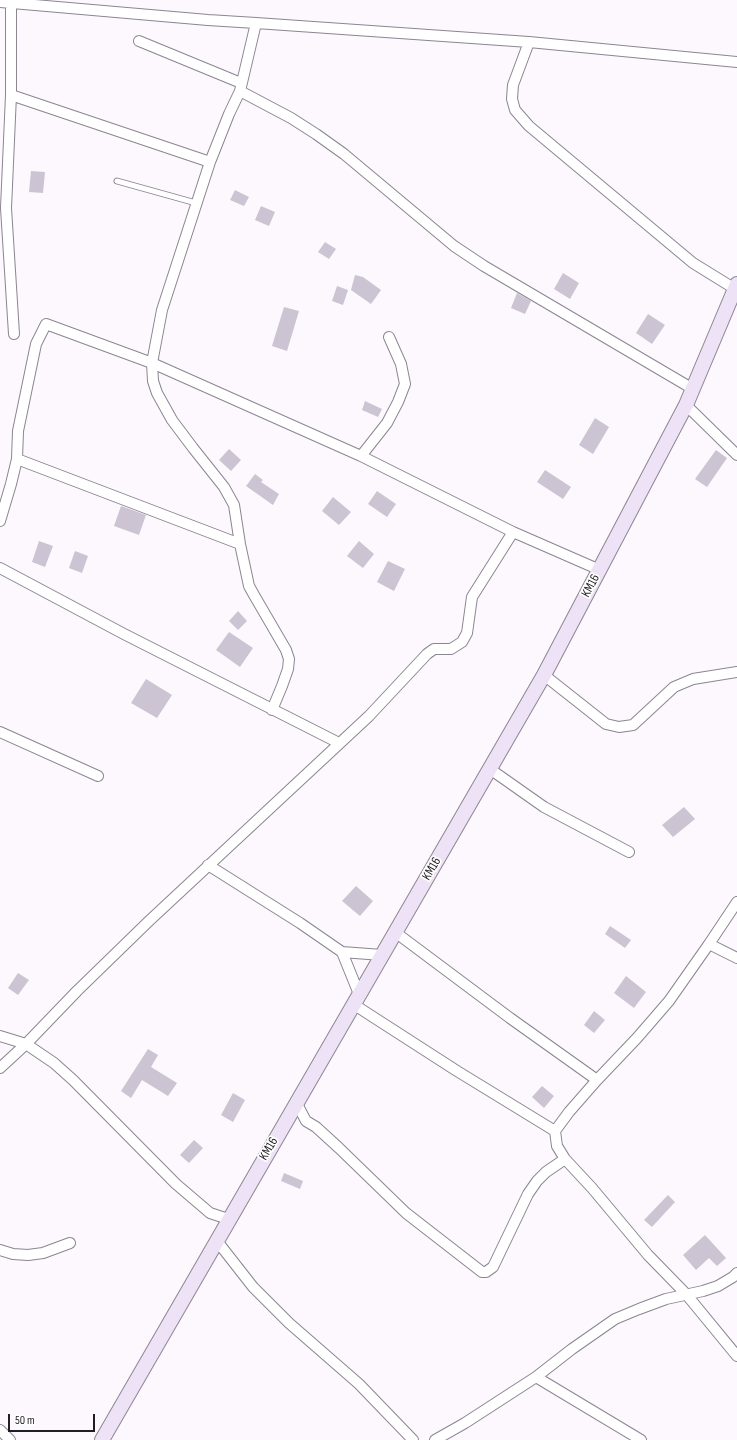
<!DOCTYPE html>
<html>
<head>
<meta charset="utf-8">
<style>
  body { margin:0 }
  #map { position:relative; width:737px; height:1440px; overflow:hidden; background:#fcf8fe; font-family:"Sofia Sans Condensed",sans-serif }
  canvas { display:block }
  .scale { position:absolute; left:8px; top:1414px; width:87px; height:18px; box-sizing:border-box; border:2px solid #211e23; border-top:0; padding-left:5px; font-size:12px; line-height:14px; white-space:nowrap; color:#211e23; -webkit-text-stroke:3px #fff; paint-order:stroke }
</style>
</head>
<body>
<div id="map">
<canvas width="737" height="1440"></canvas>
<div class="scale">50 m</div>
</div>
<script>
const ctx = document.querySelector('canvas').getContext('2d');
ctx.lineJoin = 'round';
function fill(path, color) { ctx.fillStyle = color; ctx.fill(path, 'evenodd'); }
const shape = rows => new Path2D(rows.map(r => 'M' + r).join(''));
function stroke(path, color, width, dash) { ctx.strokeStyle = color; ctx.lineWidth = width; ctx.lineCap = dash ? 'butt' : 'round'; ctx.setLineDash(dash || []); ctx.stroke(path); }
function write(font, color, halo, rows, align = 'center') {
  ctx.font = font + ' "Sofia Sans Condensed",sans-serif'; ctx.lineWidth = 3.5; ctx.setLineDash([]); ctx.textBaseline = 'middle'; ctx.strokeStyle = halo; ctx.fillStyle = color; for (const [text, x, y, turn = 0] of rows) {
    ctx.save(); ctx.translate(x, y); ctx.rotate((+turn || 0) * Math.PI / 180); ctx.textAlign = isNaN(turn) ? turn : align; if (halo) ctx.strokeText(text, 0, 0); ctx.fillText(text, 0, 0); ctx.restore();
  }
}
const building = shape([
  [31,171,45,172,43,193,29,192],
  [235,190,249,197,244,206,230,200],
  [261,206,275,212,269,226,255,220],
  [325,242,336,249,329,259,318,252],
  [563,273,579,283,570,299,554,289],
  [355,275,363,277,381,290,371,304,351,290],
  [337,286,348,290,343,305,332,301],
  [517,293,531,301,525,314,511,308],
  [284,307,299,311,287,351,272,346],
  [648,314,665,325,652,344,636,333],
  [365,401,382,409,378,417,362,410],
  [595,418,609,427,593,454,579,445],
  [229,449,241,460,231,471,219,460],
  [716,450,727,458,707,487,695,479],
  [545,470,571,487,563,499,537,482],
  [255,474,263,480,261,482,279,494,273,505,246,486],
  [377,491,396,504,387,517,368,504],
  [333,497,351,512,339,525,322,511],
  [121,506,146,515,139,535,114,526],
  [39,541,53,546,45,567,32,562],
  [359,541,374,554,363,568,347,556],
  [75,551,88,556,82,573,69,568],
  [388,561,405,569,394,591,377,582],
  [238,611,247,621,238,630,229,621],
  [229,632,253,648,240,667,216,650],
  [146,679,172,695,157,718,131,703],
  [684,807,695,819,673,837,662,825],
  [356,886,373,901,360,916,342,901],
  [610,926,631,940,625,948,605,934],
  [18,973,29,980,18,995,8,988],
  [626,976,646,992,634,1008,614,993],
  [594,1011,605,1020,594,1033,584,1025],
  [148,1049,158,1055,151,1067,177,1083,168,1096,142,1080,131,1098,121,1091],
  [542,1086,554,1096,544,1108,532,1097],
  [233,1093,245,1100,233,1122,221,1115],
  [194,1140,203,1148,189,1163,180,1155],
  [284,1173,303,1181,300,1189,281,1181],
  [668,1195,675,1202,652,1227,644,1220],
  [705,1235,726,1258,717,1266,709,1258,696,1270,683,1255]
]);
const lane = shape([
  [117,181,196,203]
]);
const street = shape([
  [11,0,11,95,6,208,14,334],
  [0,2,208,20,256,23,240,91],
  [256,23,529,42,737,62],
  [139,41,241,83],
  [529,42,513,85,512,99,515,110,529,126,693,263,735,289],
  [11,95,210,162],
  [686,405,737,455],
  [361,456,387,423,398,402,405,384,401,364,389,337],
  [17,459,240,544],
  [0,521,11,484,17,459,18,431,36,344,46,324,152,363,361,456,513,532,600,570],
  [0,568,124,634,339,743],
  [544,675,606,724,619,727,633,725,674,687,693,679,737,672],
  [272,710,282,686,288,669,289,659,286,650,254,595,249,586,240,544,234,505,224,487,193,448,172,420,157,393,153,381,152,363,162,310,210,162,229,114,240,91,291,118,316,134,344,154,454,246,484,266,693,389],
  [0,732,98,776],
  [490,769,544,807,629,852],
  [208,865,300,923,342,952,382,955],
  [395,932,510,1018,597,1080],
  [709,944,737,902],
  [342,952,359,994],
  [737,958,709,944,669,1001,637,1038,597,1080,569,1112,555,1131,557,1146,565,1159,592,1188,648,1255,686,1294,737,1356],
  [353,1004,457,1071,555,1131],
  [0,1036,26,1044,54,1063,73,1080,176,1184,210,1213,228,1219],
  [0,1068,26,1044,77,991,149,921,369,716,427,654,434,649,451,649,462,642,467,633,472,597,513,532],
  [296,1102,306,1121,316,1127,339,1148,406,1213,482,1272,486,1272,493,1267,528,1194,537,1181,546,1172,565,1159],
  [217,1241,253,1287,289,1323,359,1384,413,1440],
  [0,1250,13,1254,28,1255,43,1253,70,1243],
  [536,1377,641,1440],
  [0,1430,10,1440],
  [435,1440,465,1423,536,1377,572,1349,615,1319,639,1309,666,1299,703,1291,718,1286,733,1277,737,1273]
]);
const secondary = shape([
  [102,1440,544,675,686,405,737,284]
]);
const streetNames = [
  ["KM16",591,586,-62],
  ["KM16",432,869,-60],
  ["KM16",269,1149,-60]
];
fill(building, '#ccc4d2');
stroke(lane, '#8c8592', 7);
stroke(street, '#8c8592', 12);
stroke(secondary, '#8c8592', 16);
stroke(lane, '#fff', 5);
stroke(street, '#fff', 10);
stroke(secondary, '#eee2f6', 14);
write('13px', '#211e23', '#fff', streetNames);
</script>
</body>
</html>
